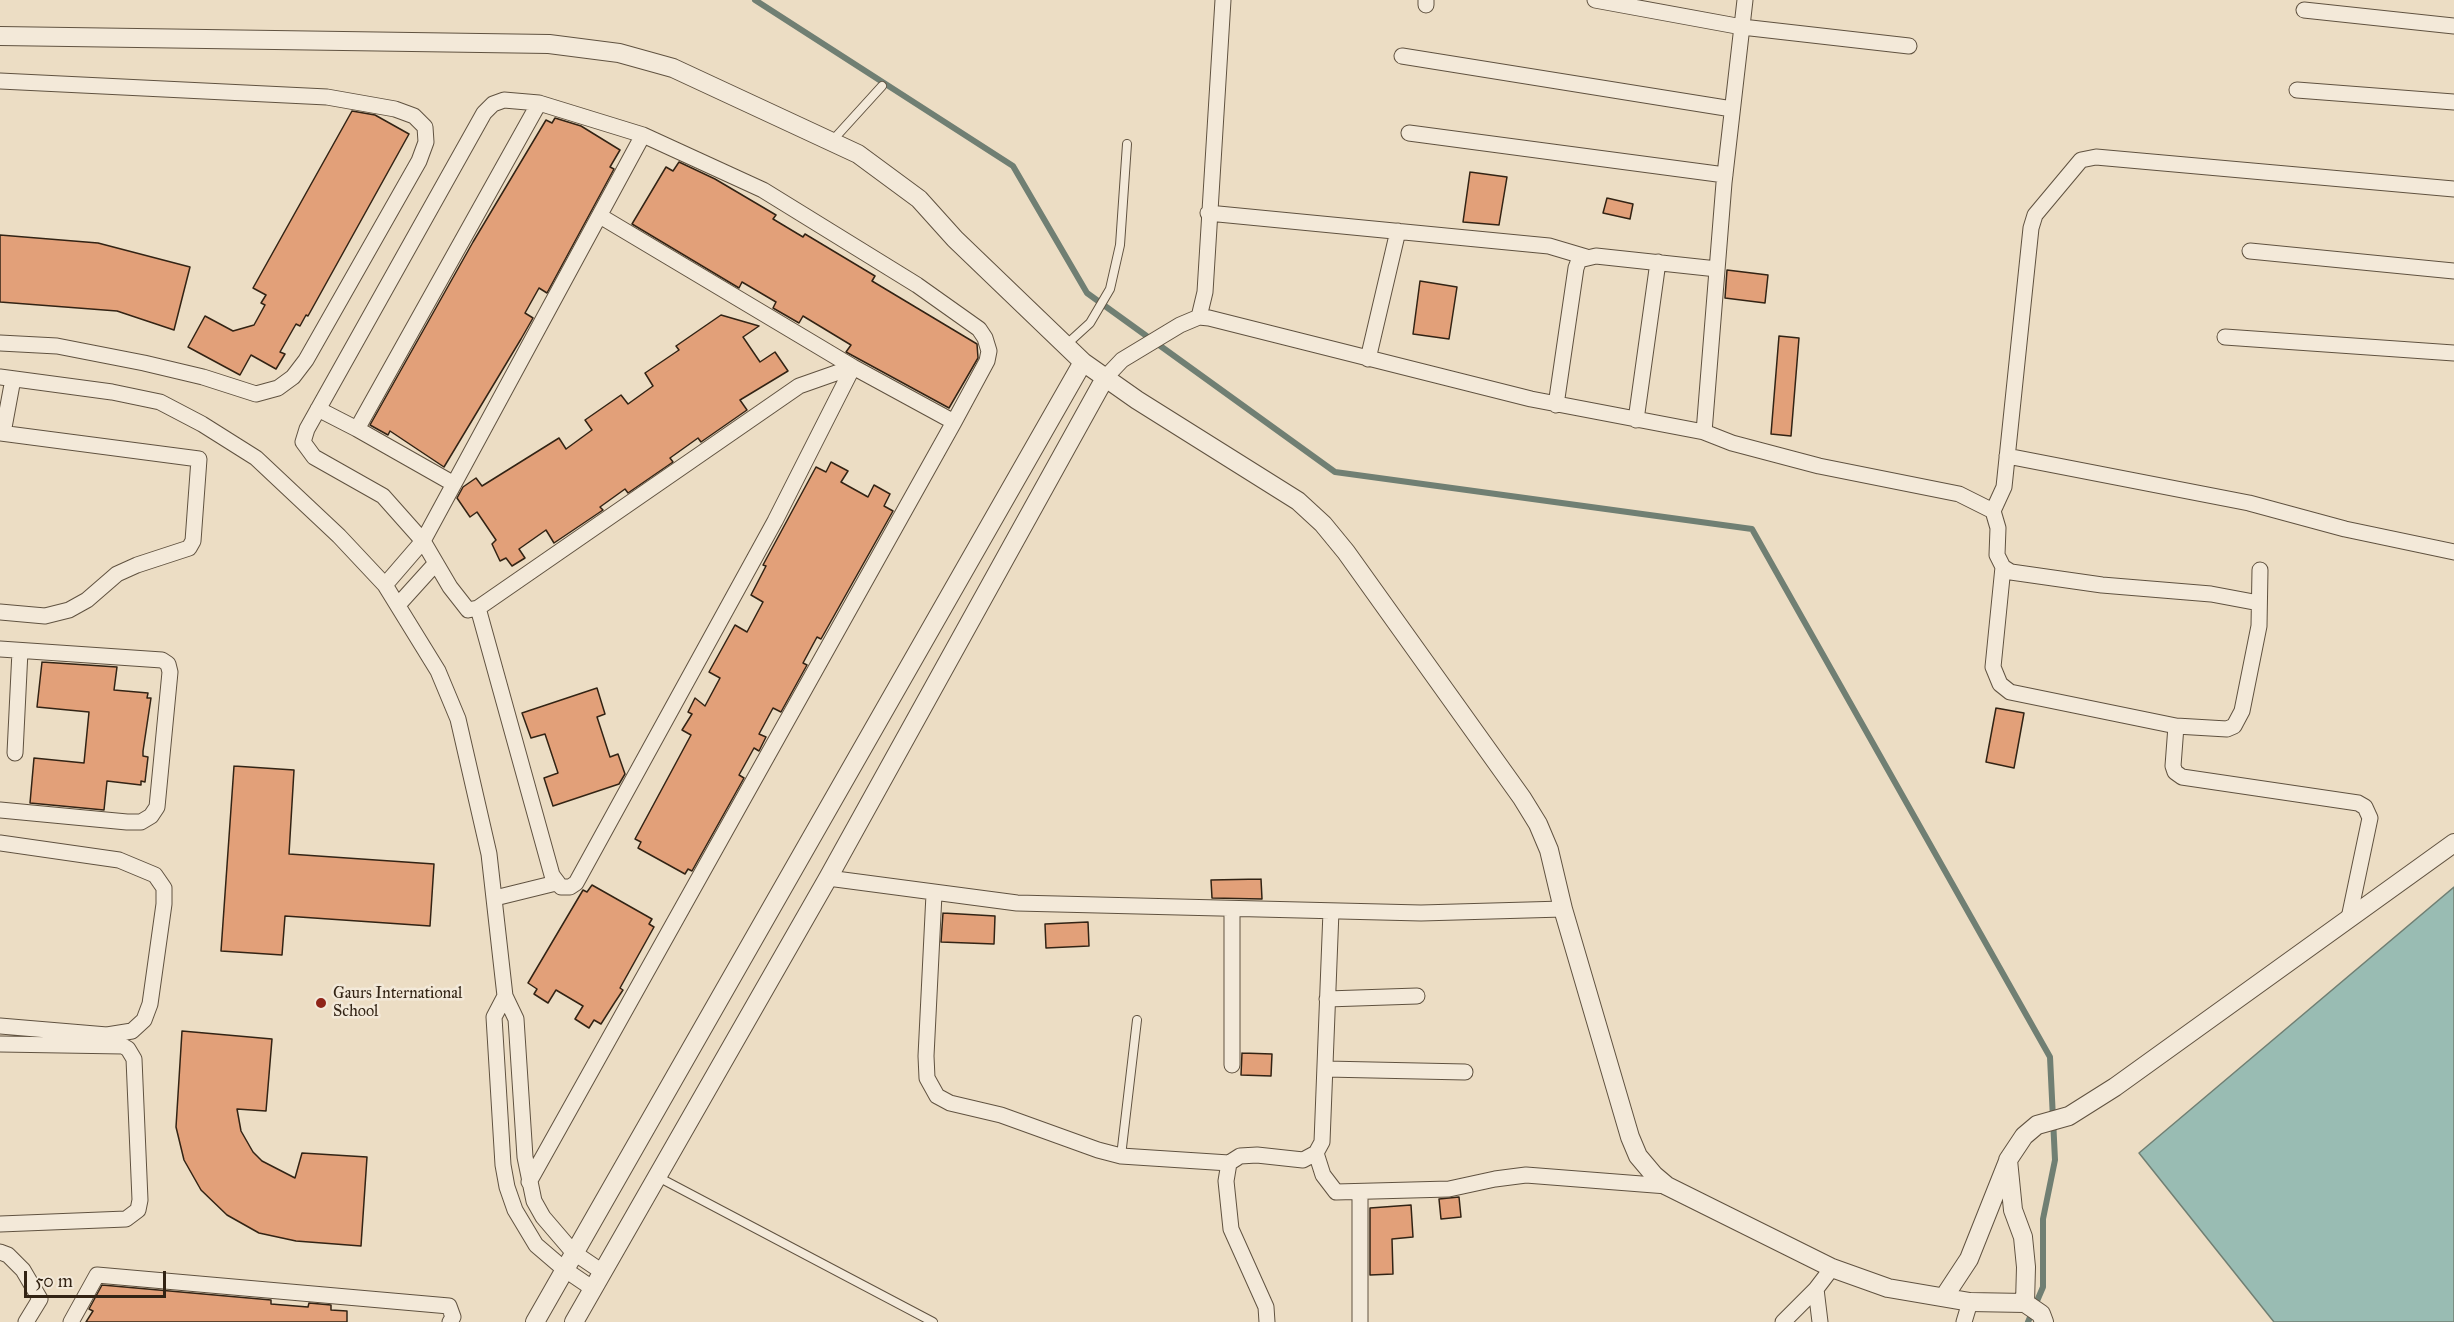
<!DOCTYPE html>
<html>
<head>
<meta charset="utf-8">
<style>
  body { margin:0 }
  #map { position:relative; width:2454px; height:1322px; overflow:hidden; background:#ecddc4; font-family:"IM FELL Great Primer",serif }
  canvas { display:block }
  .scale { position:absolute; left:24px; top:1271px; width:142px; height:27px; box-sizing:border-box; border:3px solid #322314; border-top:0; padding-left:8px; font-size:18px; line-height:21px; white-space:nowrap; color:#322314; -webkit-text-stroke:4px #f3e9d9; paint-order:stroke }
</style>
</head>
<body>
<div id="map">
<canvas width="2454" height="1322"></canvas>
<div class="scale">50 m</div>
</div>
<script>
const ctx = document.querySelector('canvas').getContext('2d');
ctx.lineJoin = 'round';
function fill(path, color) { ctx.fillStyle = color; ctx.fill(path, 'evenodd'); }
const shape = rows => new Path2D(rows.map(r => 'M' + r).join(''));
function stroke(path, color, width, dash) { ctx.strokeStyle = color; ctx.lineWidth = width; ctx.lineCap = dash ? 'butt' : 'round'; ctx.setLineDash(dash || []); ctx.stroke(path); }
function write(font, color, halo, rows, align = 'center') {
  ctx.font = font + ' "IM FELL Great Primer",serif'; ctx.lineWidth = 5; ctx.setLineDash([]); ctx.textBaseline = 'middle'; ctx.strokeStyle = halo; ctx.fillStyle = color; for (const [text, x, y, turn = 0] of rows) {
    ctx.save(); ctx.translate(x, y); ctx.rotate((+turn || 0) * Math.PI / 180); ctx.textAlign = isNaN(turn) ? turn : align; if (halo) ctx.strokeText(text, 0, 0); ctx.fillText(text, 0, 0); ctx.restore();
  }
}
const water = shape([
  [2454,887,2454,1322,2274,1322,2139,1153,2454,887]
]);
const stream = shape([
  [755,0,1013,166,1087,293,1335,472,1752,529,2050,1057,2055,1160,2043,1219,2043,1287,2028,1322]
]);
const building = shape([
  [352,111,375,115,409,134,308,316,306,315,300,326,296,324,280,352,285,354,276,369,251,355,240,375,188,347,205,316,233,331,254,325,265,305,261,303,266,295,253,288,352,111],
  [555,118,581,126,620,150,610,167,614,169,547,293,539,288,525,313,533,318,521,339,444,467,390,431,388,435,370,425,473,242,546,120,552,123,555,118],
  [679,162,715,179,776,215,773,219,803,237,805,234,875,276,872,281,977,344,978,358,949,408,846,352,851,345,803,316,799,323,773,308,776,302,742,282,739,288,632,224,666,167,673,171,679,162],
  [1470,172,1507,177,1499,225,1463,222,1470,172],
  [1607,198,1633,204,1630,219,1603,213,1607,198],
  [0,235,98,243,190,267,174,330,117,311,0,302,0,235],
  [1727,270,1768,275,1765,303,1725,298,1727,270],
  [1420,281,1457,287,1449,339,1413,334,1420,281],
  [721,315,759,326,743,337,760,362,775,352,788,371,740,400,747,410,701,442,698,438,670,458,673,462,628,493,625,489,600,507,603,510,554,543,546,530,519,549,525,558,512,566,506,558,500,561,492,544,496,540,477,512,470,517,457,498,463,487,476,478,482,486,559,438,566,449,592,430,585,420,621,395,628,404,653,386,645,373,679,350,676,346,721,315],
  [1779,336,1799,338,1791,436,1771,434,1779,336],
  [831,462,848,471,841,482,868,497,874,485,890,494,884,506,893,511,821,639,817,637,803,663,807,665,781,712,773,708,759,734,766,737,759,751,754,748,739,775,744,778,692,871,688,869,685,874,638,848,641,842,635,839,691,735,682,730,692,714,688,712,695,698,705,706,720,678,709,672,735,625,747,632,763,602,751,595,766,566,763,565,816,467,826,472,831,462],
  [42,662,117,667,114,690,148,693,147,698,151,698,143,751,143,756,148,757,145,782,141,781,141,785,107,781,104,810,30,803,34,758,84,763,89,712,37,707,42,662],
  [597,688,605,714,597,717,610,757,618,754,625,774,619,784,553,806,544,778,558,773,545,734,531,738,522,713,597,688],
  [1996,708,2024,713,2014,768,1986,762,1996,708],
  [234,766,294,770,289,854,434,864,430,926,285,916,282,955,221,951,234,766],
  [1261,879,1262,899,1212,898,1211,880,1261,879],
  [592,885,652,919,649,924,654,927,620,988,623,990,615,1002,601,1024,594,1020,589,1028,575,1019,583,1006,556,990,548,1003,534,994,537,989,528,983,583,890,587,892,592,885],
  [943,913,995,916,994,944,941,942,943,913],
  [1088,922,1089,946,1046,948,1045,924,1088,922],
  [182,1031,272,1039,266,1111,237,1109,241,1131,253,1152,262,1161,295,1178,302,1153,367,1157,361,1246,296,1241,259,1233,227,1215,201,1190,184,1160,176,1127,182,1031],
  [1242,1053,1272,1054,1271,1076,1241,1075,1242,1053],
  [1459,1197,1461,1217,1441,1219,1439,1199,1459,1197],
  [1411,1205,1413,1237,1392,1239,1393,1274,1370,1275,1370,1208,1411,1205],
  [102,1285,271,1300,271,1304,308,1307,309,1303,331,1305,331,1310,347,1311,347,1322,86,1322,93,1311,89,1309,102,1285]
]);
const service = shape([
  [832,141,882,86],
  [1067,344,1090,323,1110,289,1120,245,1127,144],
  [1121,1156,1137,1020],
  [658,1177,933,1322]
]);
const minor = shape([
  [1595,0,1742,27,1909,46],
  [1426,5,1426,0],
  [2304,10,2454,26],
  [1402,56,1732,109],
  [0,81,327,97,395,109,414,116,425,127,426,142,419,161,306,360,293,377,278,388,256,394,203,377,144,363,57,346,0,343],
  [2297,90,2454,102],
  [1409,133,1725,175],
  [1208,213,1549,246,1586,257],
  [600,216,853,367,954,422],
  [2250,251,2454,271],
  [1199,317,1205,292,1223,0],
  [2225,337,2454,353],
  [1368,359,1398,231],
  [0,377,112,392,160,402,202,424,256,458,339,536,385,585,438,671,458,719,489,854,505,996,516,1019,525,1157,534,1201,543,1217,573,1252,601,1271],
  [1105,378,1122,360,1180,325,1199,317,1209,318,1531,399,1704,432,1732,443,1819,466,1959,494,1993,511,1998,528,1997,555,2003,567,2011,572,2102,585,2211,594,2259,603],
  [1556,405,1576,268,1579,260,1596,256,1717,269],
  [318,409,357,429],
  [1636,420,1658,262],
  [1704,432,1724,183,1745,0],
  [0,433,199,459,193,541,189,548,137,565,117,574,87,600,69,610,45,616,0,612],
  [3,433,13,379],
  [2007,456,2249,503,2345,529,2454,552],
  [454,484,357,429,539,103],
  [1993,511,2004,487,2031,228,2035,215,2081,160,2096,157,2454,189],
  [2003,567,1993,667,2000,684,2010,692,2176,726,2227,729,2234,726,2242,711,2259,626,2260,570],
  [385,585,423,541,643,135],
  [398,605,436,563],
  [478,608,552,875,561,887,570,887,576,883,775,521,853,367],
  [0,649,162,660,168,664,170,672,157,807,151,816,141,822,127,822,0,810],
  [2176,726,2173,766,2175,772,2182,777,2358,803,2365,807,2370,818,2349,918],
  [15,753,20,651],
  [0,843,119,860,155,875,164,888,164,904,150,1004,144,1020,132,1031,107,1035,0,1026],
  [828,878,1017,903,1421,913,1563,909],
  [934,894,926,1056,927,1078,937,1096,950,1103,1001,1115,1098,1150,1121,1156,1229,1163],
  [495,898,556,883],
  [505,996,494,1017,503,1165,507,1187,515,1210,536,1245,564,1269,592,1288],
  [1327,999,1417,996],
  [0,1044,123,1046,128,1049,134,1059,140,1200,138,1210,126,1219,0,1224],
  [1232,1065,1232,909],
  [1326,1069,1465,1072],
  [1316,1153,1323,1175,1336,1192,1449,1189,1495,1179,1526,1175,1667,1186],
  [529,1182,954,422,987,361,989,351,985,338,979,329,917,285,763,190,643,135,539,103,504,100,493,104,484,113,307,429,303,442,314,457,383,496,423,541,450,587,468,610,478,608,799,386,853,367],
  [1360,1193,1360,1322],
  [0,1252,8,1255,23,1270,40,1299,26,1322],
  [1816,1289,1820,1322],
  [71,1322,97,1275,449,1306,453,1317,450,1322],
  [1267,1322,1266,1307,1231,1229,1226,1181,1229,1163,1240,1156,1257,1155,1303,1160,1316,1153,1322,1142,1331,911],
  [1783,1322,1816,1289,1832,1268],
  [1964,1322,1970,1302]
]);
const tertiary = shape([
  [0,36,549,44,619,53,673,68,858,154,919,199,955,239,1083,362,1137,400,1298,501,1323,524,1346,552,1522,798,1538,824,1549,850,1563,909,1630,1137,1638,1156,1654,1175,1667,1186,1832,1268,1888,1288,1970,1302,2025,1303,2041,1314,2044,1322],
  [1944,1297,1969,1259,2008,1161],
  [2025,1303,2026,1267,2023,1237,2013,1210,2008,1160,2024,1136,2037,1125,2069,1116,2115,1087,2454,843],
  [535,1322,1083,362],
  [574,1322,828,878,1105,378]
]);
const markers = [
  [321,1003,6,"#8f2418"]
];
const poiNames = [
  ["Gaurs International",333,994],
  ["School",333,1012]
];
fill(water, '#99bcb3');
stroke(water, '#707f73', 1.5);
stroke(stream, '#707f73', 6);
fill(building, '#e2a079');
stroke(building, '#322314', 1.5);
stroke(service, '#605240', 10);
stroke(minor, '#605240', 17);
stroke(tertiary, '#605240', 20);
stroke(service, '#f3e9d9', 8);
stroke(minor, '#f3e9d9', 15);
stroke(tertiary, '#f3e9d9', 18);
for (const [x, y, r, color] of markers) { const dot = new Path2D(); dot.arc(x, y, r, 0, 2 * Math.PI); ctx.fillStyle = color; ctx.fill(dot); stroke(dot, '#f3e9d9', 2); }
write('16px', '#322314', '#f3e9d9', poiNames, 'left');
</script>
</body>
</html>
